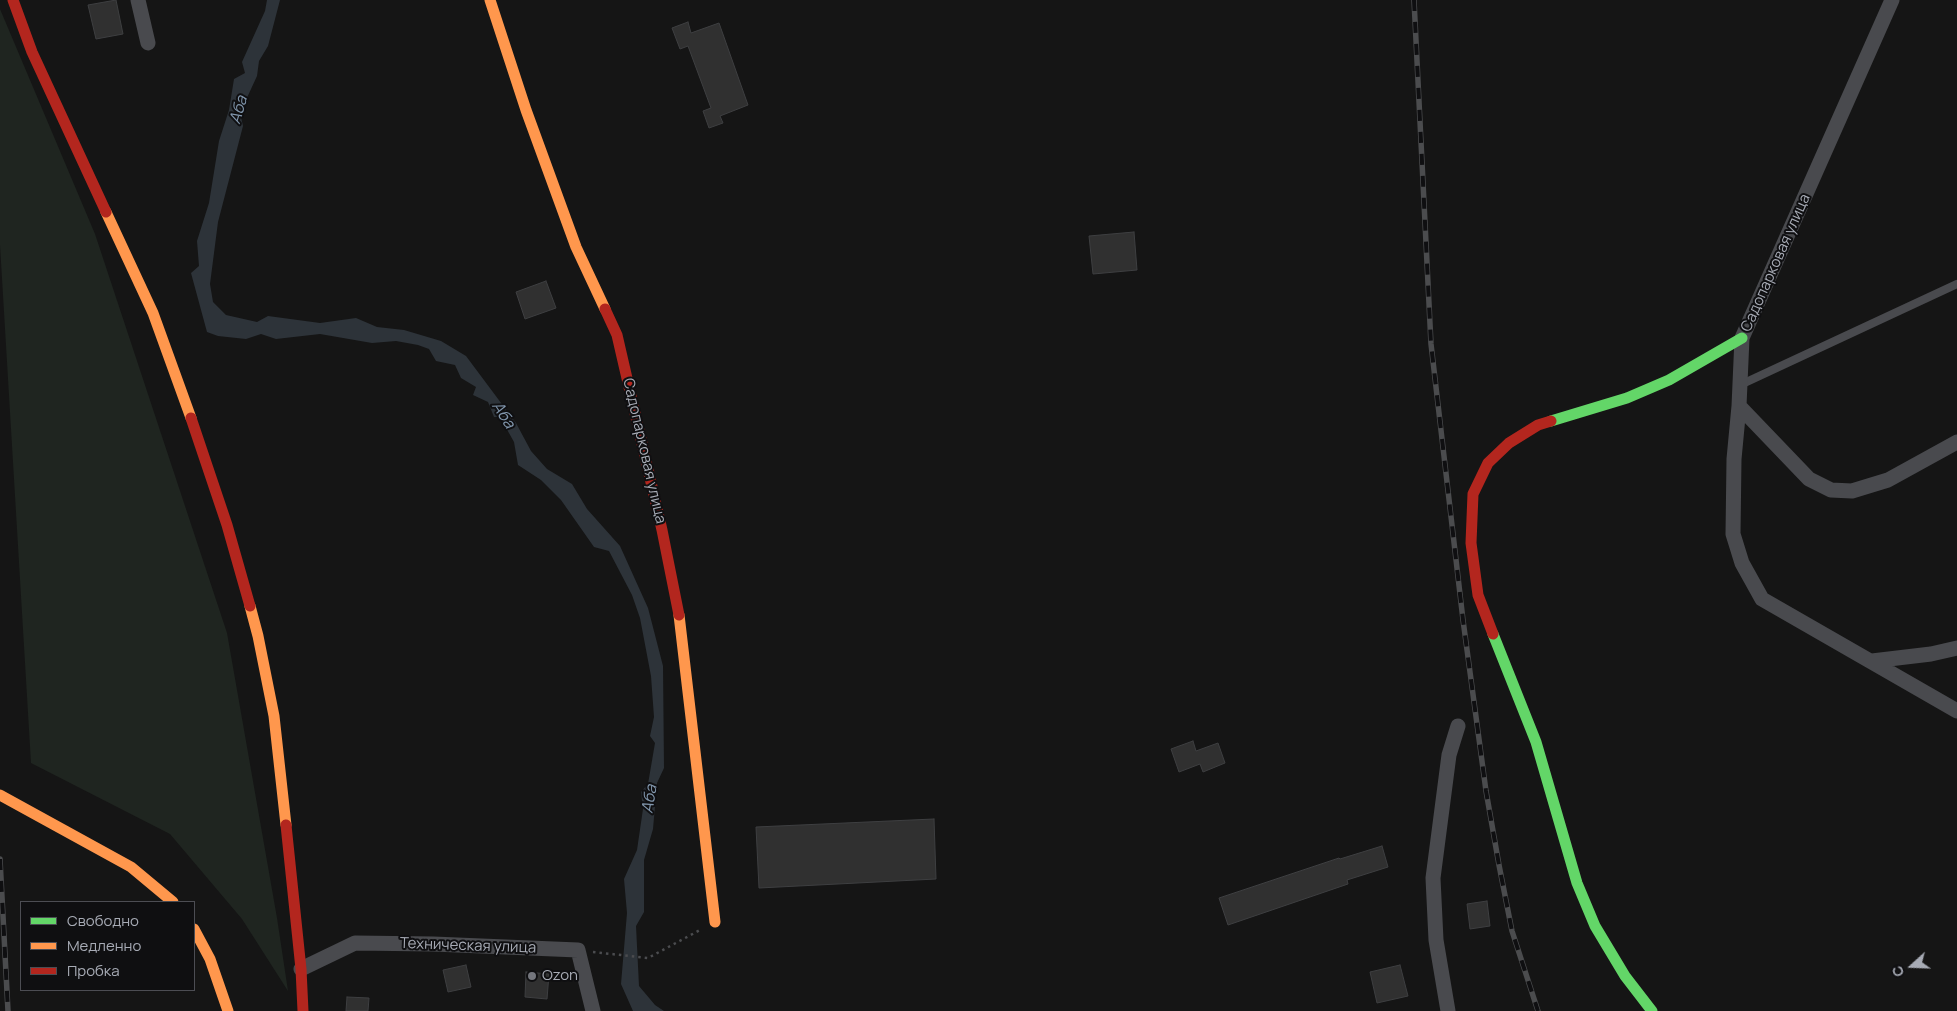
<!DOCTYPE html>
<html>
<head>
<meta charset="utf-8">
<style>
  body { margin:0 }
  #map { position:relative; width:1957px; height:1011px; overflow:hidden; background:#151515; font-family:Manrope,sans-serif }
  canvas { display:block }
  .legend { position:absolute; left:20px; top:901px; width:175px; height:90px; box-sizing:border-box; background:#0f0f11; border:1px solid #4c4d53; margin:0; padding:6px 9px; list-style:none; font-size:15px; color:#a7abb5 }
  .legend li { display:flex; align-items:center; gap:10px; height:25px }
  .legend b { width:25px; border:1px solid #4c4d53 }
  .north { position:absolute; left:1887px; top:941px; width:50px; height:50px; -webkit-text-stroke:4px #0f0f11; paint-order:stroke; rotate:250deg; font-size:14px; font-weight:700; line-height:20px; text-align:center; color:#a7abb5 }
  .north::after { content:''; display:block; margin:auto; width:18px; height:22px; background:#a7abb5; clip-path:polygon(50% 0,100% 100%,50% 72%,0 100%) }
</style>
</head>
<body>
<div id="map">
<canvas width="1957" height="1011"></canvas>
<ul class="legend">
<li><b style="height:6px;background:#63d668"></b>Свободно</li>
<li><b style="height:6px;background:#ff974d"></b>Медленно</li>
<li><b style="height:6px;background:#b3261e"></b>Пробка</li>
</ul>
<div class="north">С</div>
</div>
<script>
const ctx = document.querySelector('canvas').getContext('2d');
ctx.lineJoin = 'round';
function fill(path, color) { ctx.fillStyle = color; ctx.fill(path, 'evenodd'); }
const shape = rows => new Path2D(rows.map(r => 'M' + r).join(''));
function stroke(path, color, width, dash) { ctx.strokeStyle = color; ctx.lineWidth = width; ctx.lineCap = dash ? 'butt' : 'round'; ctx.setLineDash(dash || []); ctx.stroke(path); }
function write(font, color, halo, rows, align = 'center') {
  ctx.font = font + ' Manrope,sans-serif'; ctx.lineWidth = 4; ctx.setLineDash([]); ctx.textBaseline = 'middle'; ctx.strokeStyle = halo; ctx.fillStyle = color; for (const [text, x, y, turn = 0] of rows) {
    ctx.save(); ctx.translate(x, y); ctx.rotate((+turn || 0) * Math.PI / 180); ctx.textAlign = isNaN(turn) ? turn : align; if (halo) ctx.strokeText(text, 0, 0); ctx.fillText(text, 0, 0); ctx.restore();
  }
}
const green = shape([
  [0,9,95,234,227,633,277,918,288,991,242,919,170,834,31,763,0,245]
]);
const water = shape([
  [267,0,280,0,268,46,259,61,257,76,240,113,243,126,218,222,210,284,213,302,226,315,257,322,268,316,320,323,356,318,377,327,404,330,441,341,466,356,516,423,531,451,547,469,572,484,587,509,620,546,648,608,663,666,664,768,657,783,653,829,644,860,644,912,636,926,639,986,655,1005,664,1011,633,1011,621,984,627,913,624,879,637,850,643,809,641,792,648,784,655,743,650,736,654,717,651,676,640,618,632,595,609,551,594,547,561,500,541,480,518,465,514,442,500,417,494,417,488,402,473,395,476,387,461,378,455,365,436,361,429,349,418,345,396,341,372,343,320,334,276,339,261,334,246,339,218,336,207,332,191,273,199,266,197,241,209,203,219,141,229,110,234,79,245,73,242,62,265,11]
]);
const building = shape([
  [116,0,123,34,96,39,88,5,116,0],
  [688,22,691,33,719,23,748,105,720,116,723,123,709,128,703,111,711,108,688,46,680,49,672,28,688,22],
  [1134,232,1137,270,1093,274,1089,236,1134,232],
  [546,281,556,308,525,319,516,292,546,281],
  [1193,741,1196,751,1218,743,1225,763,1203,772,1200,764,1179,772,1171,749,1193,741],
  [934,819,936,879,759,888,756,827,934,819],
  [1382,846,1388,867,1347,880,1348,884,1228,925,1219,898,1339,858,1340,859,1382,846],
  [1487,901,1490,926,1470,929,1467,904,1487,901],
  [466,965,471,987,448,992,443,970,466,965],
  [1400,965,1408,996,1377,1003,1370,972,1400,965],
  [526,972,549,974,547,999,525,997,526,972],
  [347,997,369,998,368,1011,346,1011,347,997]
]);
const path = shape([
  [593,952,648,958,700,930]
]);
const lane = shape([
  [1740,385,1957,284]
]);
const street = shape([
  [138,0,148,43],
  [1892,0,1742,338,1739,406,1734,459,1733,534,1742,563,1762,599,1957,711],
  [1739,406,1809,479,1831,490,1852,491,1888,480,1957,442],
  [1872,661,1931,654,1957,648],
  [301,969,355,943,433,944,578,950,593,1011],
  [1448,1011,1436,940,1433,878,1449,755,1458,726]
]);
const fast = shape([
  [1551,421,1627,398,1669,380,1742,338],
  [1493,634,1536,742,1577,883,1595,926,1625,976,1652,1011]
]);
const slow = shape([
  [490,0,526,110,576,247,605,309],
  [106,212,153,313,191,418],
  [250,606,258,636,274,716,286,825],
  [679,615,715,922],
  [0,795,131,867,173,902],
  [194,929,210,959,228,1011]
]);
const jam = shape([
  [13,0,32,52,106,212],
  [605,309,617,335,662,530,679,615],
  [191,418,227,525,250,606],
  [1493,634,1478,595,1471,543,1473,494,1488,463,1509,443,1538,425,1551,421],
  [286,825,301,969,303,1011]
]);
const rail = shape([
  [1414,0,1431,344,1463,620,1486,791,1499,865,1512,931,1538,1011],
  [0,859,8,1011]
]);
const markers = [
  [532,976,5,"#74767d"]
];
const streetNames = [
  ["Садопарковая улица",1776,263,-66],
  ["Садопарковая улица",644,451,77],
  ["Техническая улица",468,946,2]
];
const poiNames = [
  ["Ozon",542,976]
];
const waterNames = [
  ["Аба",239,110,-74],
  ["Аба",503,415,57],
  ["Аба",650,799,-81]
];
fill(green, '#1f2520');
fill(water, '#2d3339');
fill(building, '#303030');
stroke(building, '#3e3f41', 1);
stroke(path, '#4b4c4f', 2.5, [2.5, 4]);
stroke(lane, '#494a4e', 8);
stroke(street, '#494a4e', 15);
stroke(fast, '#63d668', 11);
stroke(slow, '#ff974d', 11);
stroke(jam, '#b3261e', 11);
stroke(rail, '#4b4c4e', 5.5);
stroke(rail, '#0f0f11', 4, [11]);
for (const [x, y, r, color] of markers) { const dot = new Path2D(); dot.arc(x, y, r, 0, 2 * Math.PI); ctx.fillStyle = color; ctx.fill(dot); stroke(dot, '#0f0f11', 2); }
write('15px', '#a7abb5', '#0f0f11', streetNames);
write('15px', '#a7abb5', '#0f0f11', poiNames, 'left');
write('italic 16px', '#8297ad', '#0f0f11', waterNames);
</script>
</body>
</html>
